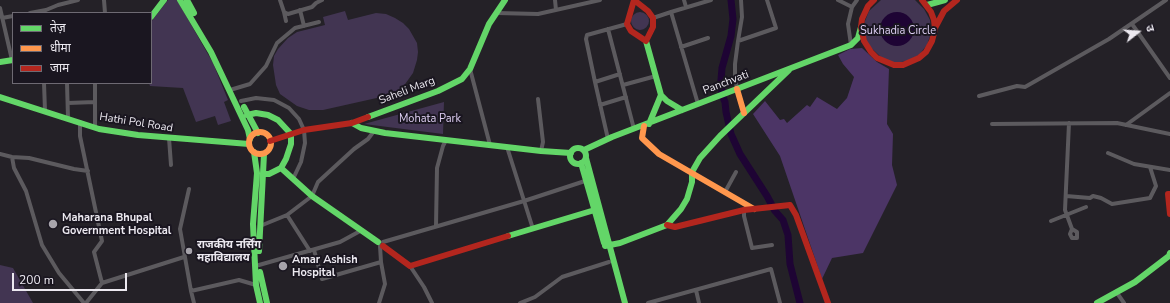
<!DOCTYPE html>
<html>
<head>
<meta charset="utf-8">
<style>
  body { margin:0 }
  #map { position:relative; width:1170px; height:303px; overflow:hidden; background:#242127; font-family:"Nunito Sans","Noto Sans Devanagari",sans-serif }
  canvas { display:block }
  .legend { position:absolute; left:12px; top:12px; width:140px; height:72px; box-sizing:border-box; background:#1a1620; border:1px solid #6e6a73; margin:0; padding:5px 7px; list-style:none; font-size:12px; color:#ece9f0 }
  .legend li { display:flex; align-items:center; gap:8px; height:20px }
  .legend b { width:20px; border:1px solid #6e6a73 }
  .north { position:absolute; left:1118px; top:12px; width:40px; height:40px; -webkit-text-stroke:3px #1a1620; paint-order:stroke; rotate:73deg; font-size:11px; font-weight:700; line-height:16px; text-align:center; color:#ece9f0 }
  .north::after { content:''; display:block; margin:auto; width:14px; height:18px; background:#ece9f0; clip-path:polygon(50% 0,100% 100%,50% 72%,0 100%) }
  .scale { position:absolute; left:12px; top:273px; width:115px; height:18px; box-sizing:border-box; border:2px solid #ece9f0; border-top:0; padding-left:5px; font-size:12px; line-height:14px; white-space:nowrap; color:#ece9f0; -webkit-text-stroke:3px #1a1620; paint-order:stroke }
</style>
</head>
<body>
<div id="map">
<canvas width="1170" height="303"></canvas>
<ul class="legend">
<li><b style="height:5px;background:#63d668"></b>तेज़</li>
<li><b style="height:5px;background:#ff974d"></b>धीमा</li>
<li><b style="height:5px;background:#b3261e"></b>जाम</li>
</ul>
<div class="north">उ</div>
<div class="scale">200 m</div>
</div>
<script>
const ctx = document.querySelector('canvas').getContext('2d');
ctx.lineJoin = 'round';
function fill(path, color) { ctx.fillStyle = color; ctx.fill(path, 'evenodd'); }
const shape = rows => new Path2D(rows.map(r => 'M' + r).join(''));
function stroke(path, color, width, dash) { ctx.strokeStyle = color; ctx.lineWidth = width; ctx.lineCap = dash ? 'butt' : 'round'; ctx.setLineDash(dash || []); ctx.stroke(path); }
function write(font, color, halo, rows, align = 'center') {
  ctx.font = font + ' "Nunito Sans","Noto Sans Devanagari",sans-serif'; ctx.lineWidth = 4; ctx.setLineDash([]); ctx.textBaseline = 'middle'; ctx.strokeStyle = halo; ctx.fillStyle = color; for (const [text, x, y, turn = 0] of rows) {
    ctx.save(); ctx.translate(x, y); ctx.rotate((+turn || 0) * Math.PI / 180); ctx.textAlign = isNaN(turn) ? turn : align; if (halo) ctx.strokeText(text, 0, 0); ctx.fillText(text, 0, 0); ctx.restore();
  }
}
const green = shape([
  [168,0,177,0,213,63,228,100,224,102,231,121,218,125,215,116,196,122,183,88,150,86,149,83,151,83,151,22],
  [881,0,915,0,924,9,930,20,931,33,927,45,919,55,908,61,895,63,883,59,867,44,864,27,865,21,869,11],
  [345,11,348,20,376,13,386,14,395,18,403,23,409,29,417,43,418,52,417,60,413,73,403,87,390,95,323,110,309,110,297,106,280,94,276,85,273,65,274,56,278,49,288,38,297,32,325,25,323,17],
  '631 21a9 9 0 1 1 18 0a9 9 0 1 1-18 0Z',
  [444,102,443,134,364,124],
  [0,265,13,268,33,303,0,303]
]);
const forest = shape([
  [862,48,877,62,889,69,887,124,893,134,892,165,897,185,863,253,832,258,822,279,780,156,753,114,765,101,780,120,784,119,787,123,807,105,810,107,817,97,837,109,847,98,854,77,843,64,838,55,850,49]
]);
const water = shape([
  '880 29a17 17 0 1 1 34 0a17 17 0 1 1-34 0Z'
]);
const river = shape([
  [731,0,733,19,731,36,722,68,721,80,722,95,725,102,726,112,731,134,740,154,767,196,775,211,783,220,788,235,790,264,800,303]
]);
const street = shape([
  [104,0,105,13],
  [280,0,284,12,288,14,312,7,316,3,322,0],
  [555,0,556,10],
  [684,0,686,7],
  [838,0,852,7],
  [0,8,12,60],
  [300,10,304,26],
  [284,12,286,21],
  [671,12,711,0],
  [30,13,46,10,58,5,78,0],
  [497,13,538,14,600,0],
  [2,18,13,16],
  [653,18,671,12,698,104],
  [1132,24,1170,78],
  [608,29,634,129],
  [738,41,742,17,741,0],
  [851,45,848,24,852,7,857,0],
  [681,47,708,38],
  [470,69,490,145],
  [595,82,620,74],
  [44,83,45,111],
  [67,83,68,118],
  [95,83,95,127],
  [623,85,656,76],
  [737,89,735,76,735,64,738,41,776,28,767,0],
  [230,90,250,84,266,66,277,43,295,28,319,22],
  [979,96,1017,86,1025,87,1109,39,1166,0],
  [538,99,543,142,541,151],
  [241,101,256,98,274,100,289,108,299,119,304,130,305,143,301,162,293,179],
  [68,103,95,102],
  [600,105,626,97],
  [80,122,80,136,102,241,94,252,102,283],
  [1069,123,1065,210,1072,229,1077,232,1077,238,1072,238,1070,234,1072,229],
  [992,124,1117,123,1170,134],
  [1126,125,1170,93],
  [169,138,171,165],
  [608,139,595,82,586,39,587,35,627,24],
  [507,147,533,229],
  [1108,153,1134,164,1170,170],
  [0,154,12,157,29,158,74,169,88,171],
  [12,157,14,168,26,191,42,245,59,273,84,303],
  [189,189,180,229,191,291,239,280,256,285],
  [725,192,736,172],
  [1066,196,1090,198,1093,196,1101,198,1112,204,1150,198,1156,186,1150,167],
  [744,210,744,216,752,248,772,245],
  [287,215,310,251],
  [1051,221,1086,207],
  [260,226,287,215,312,196,318,182,354,149,368,139,374,131],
  [436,226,437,168,443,146,446,140],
  [383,242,524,201,585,181],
  [314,250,322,279,381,262],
  [259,265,340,242,362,230],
  [410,266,424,287,432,303],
  [696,290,699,303],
  [191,291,194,303],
  [1117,293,1124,303],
  [86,303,102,283,184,257],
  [379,303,385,284,381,262,380,246],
  [520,303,535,297,562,277,609,262],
  [648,303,771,269,780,303]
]);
const fast = shape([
  [180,0,211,52,248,130,250,139],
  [187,0,194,13],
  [927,5,945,0],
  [151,17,164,0],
  [646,41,661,95,667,101,682,110],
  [0,62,13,60],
  [0,97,99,129,138,135,249,144],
  [244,107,258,133],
  [247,115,256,113,268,115,278,120,291,134,291,144,286,159,281,168,269,174,263,174],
  [368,117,438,91,462,79,470,69,489,24,505,0],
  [352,123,361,128,385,133,541,151,571,153],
  [649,124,661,95],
  '570 156a8 8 0 1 1 16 0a8 8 0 1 1-16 0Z',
  [584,150,612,137,851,45,858,38,861,27],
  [254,152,257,173,253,224,256,285,260,303],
  [586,158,625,303],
  [581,163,604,243],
  [281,168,312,196,378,242],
  [508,236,598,209],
  [605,246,620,243,667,225,681,209,687,199,692,182,692,172,700,158,720,136,789,70],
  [259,251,264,154],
  [260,272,267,303],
  [1097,303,1135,282,1169,256,1170,253]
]);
const slow = shape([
  [737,89,744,113],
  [644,126,642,138,659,154,754,209],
  '249 143a11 11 0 1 1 22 0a11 11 0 1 1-22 0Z'
]);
const jam = shape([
  [634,0,648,11,653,18,653,27,646,41,631,31,627,24,634,0],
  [874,0,868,6,862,19,861,27,864,41,871,52,877,58,894,65,903,65,919,58,926,52,932,41,935,29,934,20,931,12,922,0],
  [935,28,944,11,957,0],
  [270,141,304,130,352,123,368,117],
  [1170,194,1168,194,1170,214],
  [667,225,675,227,744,210,790,205,796,215,828,303],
  [383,246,410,266,508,236]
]);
const markers = [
  [53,224,5,"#a6a3aa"],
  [189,251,4,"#a6a3aa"],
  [283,266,5,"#a6a3aa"]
];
const parkNames = [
  ["Sukhadia Circle",898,31],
  ["Mohata Park",430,119]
];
const streetNames = [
  ["Panchvati",726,83,-21],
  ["Saheli Marg",407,91,-21],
  ["Hathi Pol Road",136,123,9]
];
const poiNames = [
  ["Maharana Bhupal",62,218],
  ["Government Hospital",62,231],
  ["राजकीय नर्सिंग",197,245],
  ["महाविद्यालय",197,258],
  ["Amar Ashish",292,260],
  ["Hospital",292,273]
];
fill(green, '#423552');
fill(forest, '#4c3566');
fill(water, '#1e0434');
stroke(river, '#1e0434', 7);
stroke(street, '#5c5a5e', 4);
stroke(fast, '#63d668', 6);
stroke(slow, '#ff974d', 6);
stroke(jam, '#b3261e', 6);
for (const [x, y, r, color] of markers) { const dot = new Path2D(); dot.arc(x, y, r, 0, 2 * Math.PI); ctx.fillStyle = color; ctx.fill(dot); stroke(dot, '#1a1620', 1.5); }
write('11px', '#decff3', '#1a1620', parkNames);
write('11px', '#ece9f0', '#1a1620', streetNames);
write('bold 11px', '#ece9f0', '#1a1620', poiNames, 'left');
</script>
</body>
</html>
